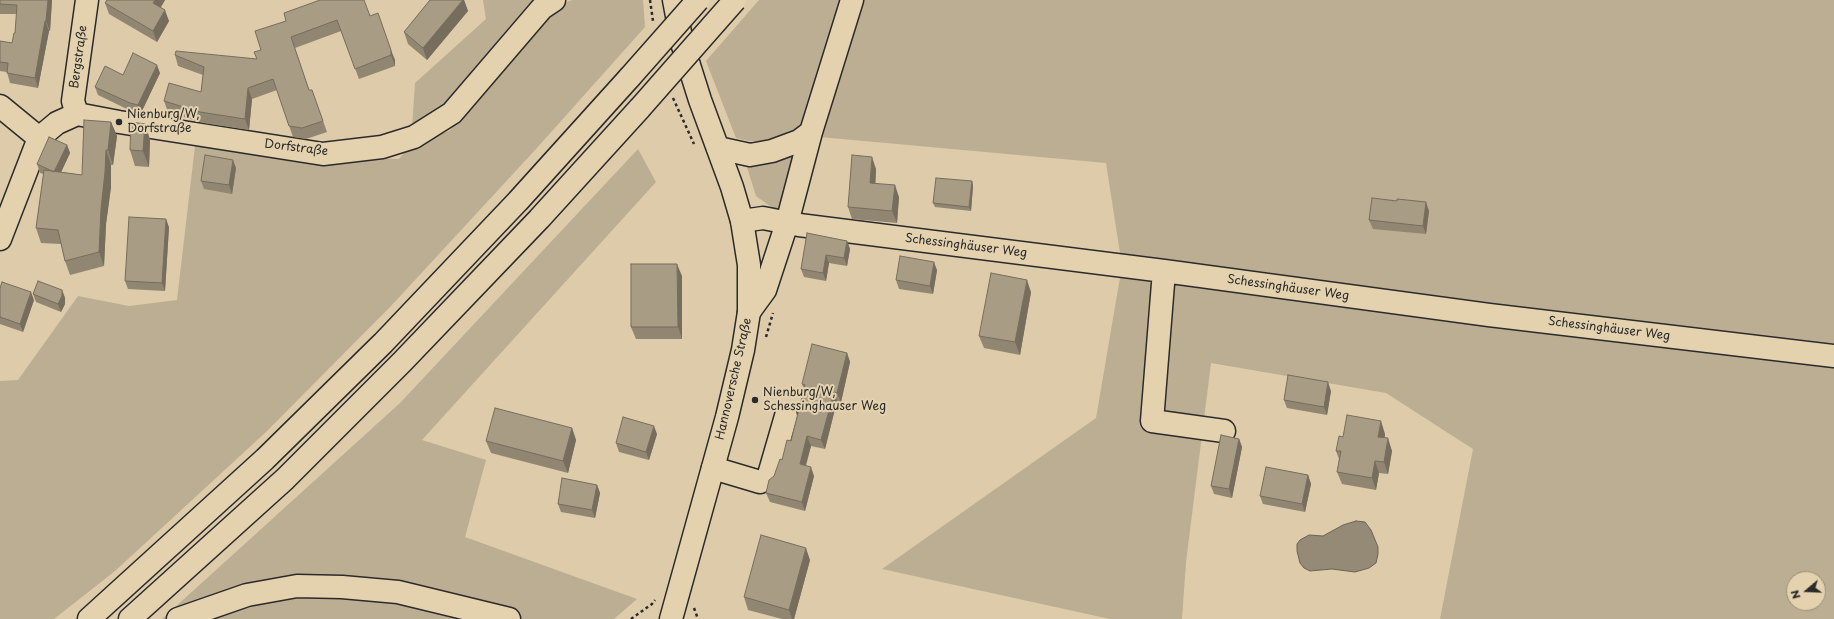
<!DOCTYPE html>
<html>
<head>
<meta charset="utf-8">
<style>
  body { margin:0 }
  #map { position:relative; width:1834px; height:619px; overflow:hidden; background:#ddcbaa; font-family:"Playpen Sans",sans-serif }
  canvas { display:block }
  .north { position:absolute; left:1786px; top:571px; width:40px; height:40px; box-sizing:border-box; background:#e4d2af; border:1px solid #9a8f7a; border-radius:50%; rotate:251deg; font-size:11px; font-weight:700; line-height:16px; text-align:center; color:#2b2b2b }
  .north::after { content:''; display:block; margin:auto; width:14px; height:18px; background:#2b2b2b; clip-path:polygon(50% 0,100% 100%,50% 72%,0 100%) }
</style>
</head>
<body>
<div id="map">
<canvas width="1834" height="619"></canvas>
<div class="north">N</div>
</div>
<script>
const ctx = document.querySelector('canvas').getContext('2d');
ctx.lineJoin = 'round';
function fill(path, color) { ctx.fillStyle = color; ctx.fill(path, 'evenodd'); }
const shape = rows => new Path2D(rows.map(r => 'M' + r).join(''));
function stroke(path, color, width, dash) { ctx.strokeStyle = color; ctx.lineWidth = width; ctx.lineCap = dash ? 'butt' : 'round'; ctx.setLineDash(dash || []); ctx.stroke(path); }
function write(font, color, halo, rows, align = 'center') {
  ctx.font = font + ' "Playpen Sans",sans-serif'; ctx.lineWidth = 4; ctx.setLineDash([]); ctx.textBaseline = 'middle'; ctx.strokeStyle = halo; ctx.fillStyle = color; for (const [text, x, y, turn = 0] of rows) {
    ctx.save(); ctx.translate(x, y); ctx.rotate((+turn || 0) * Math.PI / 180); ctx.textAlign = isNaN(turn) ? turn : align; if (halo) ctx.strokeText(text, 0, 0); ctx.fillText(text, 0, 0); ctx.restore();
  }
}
const green = shape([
  [483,0,539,0,447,106,412,128,415,83,486,19],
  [572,0,643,0,645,27,536,149,391,306,266,432,115,571,54,619,0,619,0,381,18,380,78,296,129,306,177,300,195,146,275,155,399,159,411,144,449,131,560,5],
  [759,0,1834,0,1834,619,1440,619,1473,449,1386,393,1211,363,1186,562,1182,619,1110,619,882,569,1096,418,1122,266,1106,163,820,137,789,131,776,138,762,141,749,141,736,138,706,61],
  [1794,579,1818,579,1818,603,1794,603],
  [638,149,656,182,422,440,486,460,465,537,637,599,614,619,162,619,400,403],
  [797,150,781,210,774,209,756,196,745,161]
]);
const water = shape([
  [1356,521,1365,522,1371,530,1378,547,1378,554,1376,563,1369,568,1355,572,1332,569,1310,571,1304,568,1300,563,1297,551,1297,544,1300,540,1309,535,1323,536,1343,525,1356,521]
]);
const path = shape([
  [650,0,653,21],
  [673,98,694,144],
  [766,337,773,313],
  [694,608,698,619],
  [631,619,652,604,655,600]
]);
const minor = shape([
  [0,106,39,138,57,123,77,114,119,122,323,154,382,147,414,137,452,113,542,8,554,0],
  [77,114,73,101,87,0],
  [742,221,763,218,799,225,1164,271,1489,315,1834,356],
  [0,239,39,138],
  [1164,271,1152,421,1224,431],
  [713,468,760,482,768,478,786,416]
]);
const major = shape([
  [671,619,727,417,743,350,749,312,749,265,742,221,732,187,700,100,682,43,674,0]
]);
const highway = shape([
  [718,148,750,155,772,151,799,141,811,132],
  [749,312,765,290,787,223,811,132,852,0],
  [89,619,265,459,383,343,518,201,630,77],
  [130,619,285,479,402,362,539,219,640,108],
  [178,619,247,595,297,586,342,587,398,592,509,619]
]);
const highwayBridge = shape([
  [630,77,698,0],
  [640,108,735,0]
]);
const wall = shape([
  [0,0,52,0,50,31,49,31,38,88,10,83,7,72,0,71,0,41,12,43,15,33,17,14,0,14],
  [107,0,165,0,160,8,169,21,157,42,109,14,105,3],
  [430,0,464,0,468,11,427,60,408,44,404,32],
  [370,16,395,60,395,66,359,79,341,31,295,48,309,90,312,90,327,132,306,139,293,137,277,90,252,99,249,130,203,123,168,112,164,101,201,92,203,75,178,66,175,55,257,59,261,50,286,21],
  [160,73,141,113,133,112,98,95,95,87,123,75],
  [111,122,117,136,113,165,111,165,111,187,106,224,104,266,70,275,65,261,61,244,41,243,36,228,44,174,40,173,37,164,67,145,70,153,61,172,82,175],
  [145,124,150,140,149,167,135,166,130,150],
  [236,168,232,194,204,189,201,181],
  [876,169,875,183,899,197,897,223,852,219,848,207],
  [972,181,973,186,971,211,935,207,933,203],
  [1429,211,1426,234,1373,229,1369,220],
  [169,227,165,291,128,289,125,281],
  [847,241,850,249,847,266,829,263,826,281,804,277,801,269],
  [937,270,933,294,899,289,896,280],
  [682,276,682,339,636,339,631,327],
  [0,288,34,300,23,332,0,324],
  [62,290,65,298,65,304,61,312,36,302,33,294],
  [1031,292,1020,355,984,348,979,336],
  [847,353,850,362,841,402,837,401,825,449,811,446,806,466,814,476,805,511,770,502,766,493,791,441,804,389,802,384],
  [1331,391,1327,415,1287,408,1284,400],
  [572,428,576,440,568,473,491,453,486,441],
  [657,434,649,460,619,452,616,443],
  [1385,434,1385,438,1392,451,1388,474,1379,473,1376,490,1342,484,1337,472,1339,459,1336,451,1343,437],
  [1239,439,1242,447,1232,498,1214,494,1211,486],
  [1308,475,1311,484,1305,512,1263,504,1260,496],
  [597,485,600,493,595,518,561,512,558,504],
  [810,560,794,619,782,619,748,610,744,597]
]);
const shadedWall = shape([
  [48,0,52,0,50,31,46,21],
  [155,0,165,0,157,14,153,3],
  [463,0,464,0,468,11,427,60,423,48],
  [165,10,169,21,157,42,153,31],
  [45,21,49,31,38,88,35,78],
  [391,50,395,60,395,66,391,55],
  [157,65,160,73,141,113,138,105],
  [248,88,252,99,249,130,245,119],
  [111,122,117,136,113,165,108,150],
  [145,124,150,140,149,167,143,151],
  [67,145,70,153,57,181,54,172],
  [106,150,111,165,111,187,106,224,104,266,99,252,101,209],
  [872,157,876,169,875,195,870,183],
  [233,160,236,168,232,194,229,185],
  [972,181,973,186,971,211,969,207],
  [895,185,899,197,897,223,892,211],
  [1426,202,1429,211,1426,234,1423,226],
  [166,219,169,227,165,291,162,283],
  [847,241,850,249,847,266,844,258],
  [826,255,829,263,826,281,823,273],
  [934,262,937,270,933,294,930,286],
  [677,264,682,276,682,339,678,327],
  [1027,280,1031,292,1020,355,1015,342],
  [62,290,65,298,65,304,61,312,58,304],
  [31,292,34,300,23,332,20,324],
  [847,353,850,362,841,402,837,393],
  [1328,382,1331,391,1327,415,1324,407],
  [834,392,837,401,825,449,821,440],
  [1381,421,1385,434,1383,449,1378,437],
  [654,426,657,434,649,460,646,452],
  [572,428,576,440,568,473,563,461],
  [807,436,811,446,803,474,800,464],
  [1388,438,1392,451,1388,474,1384,462],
  [1239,439,1242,447,1232,498,1229,489],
  [1375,461,1379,473,1376,490,1372,478],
  [811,467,814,476,805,511,802,502],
  [1308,475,1311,484,1305,512,1302,504],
  [597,485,600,493,595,518,592,510],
  [806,548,810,560,794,619,792,619,789,610]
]);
const building = shape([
  [0,0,48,0,46,21,45,21,35,78,7,73,8,63,0,62,0,41,12,43,14,33,15,33,17,5,0,4,0,0],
  [107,0,155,0,153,3,165,10,153,31,105,3,107,0],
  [320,0,364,0,370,16,378,13,391,50,391,55,355,69,337,20,291,37,309,90,312,90,323,121,302,128,289,126,273,79,248,88,245,119,200,112,164,101,169,83,201,92,204,67,175,55,176,51,257,59,254,52,261,50,255,31,286,21,284,13,320,0],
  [430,0,463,0,423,48,404,32,430,0],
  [133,53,157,65,138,105,130,103,95,87,105,66,123,75,133,53],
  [84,120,111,122,108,150,106,150,105,172,101,209,99,252,65,261,58,230,36,228,44,170,82,175,84,120],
  [131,122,145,124,143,151,130,150,131,122],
  [49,137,67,145,54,172,52,171,37,164,49,137],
  [205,155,233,160,229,185,201,181,205,155],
  [852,155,872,157,870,183,895,185,892,211,848,207,852,155],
  [936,178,972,181,969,207,933,203,936,178],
  [1372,198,1397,201,1397,199,1426,202,1423,226,1369,220,1372,198],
  [129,217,166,219,162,283,125,281,129,217],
  [807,233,847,241,844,258,826,255,823,273,801,269,807,233],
  [900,256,934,262,930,286,896,280,900,256],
  [631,264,677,264,678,327,631,327,631,264],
  [991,273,1027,280,1015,342,979,336,991,273],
  [38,281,62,290,62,296,58,304,33,294,38,281],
  [2,282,31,292,20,324,0,317,0,288,2,282],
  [812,344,847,353,837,393,834,392,821,440,807,436,800,464,811,467,802,502,766,493,769,480,774,476,780,459,782,460,787,440,791,441,805,385,802,384,812,344],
  [1288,375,1328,382,1324,407,1284,400,1288,375],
  [495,408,572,428,563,461,486,441,495,408],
  [1347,415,1381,421,1378,437,1388,438,1384,462,1375,461,1372,478,1337,472,1341,451,1336,451,1339,436,1343,437,1347,415],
  [623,417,654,426,646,452,616,443,623,417],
  [1221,435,1239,439,1229,489,1211,486,1221,435],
  [1266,467,1308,475,1302,504,1260,496,1266,467],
  [562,478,597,485,592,510,558,504,562,478],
  [761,535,806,548,789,610,744,597,761,535]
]);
const markers = [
  [119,122,4,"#2b2b2b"],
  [755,400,4,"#2b2b2b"]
];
const streetNames = [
  ["Bergstraße",79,57,-82],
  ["Dorfstraße",296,148,7],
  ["Schessinghäuser Weg",966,246,7],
  ["Schessinghäuser Weg",1288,288,8],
  ["Schessinghäuser Weg",1609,329,7],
  ["Hannoversche Straße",734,379,-77]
];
const poiNames = [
  ["Nienburg/W,",127,115],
  ["Dorfstraße",127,129],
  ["Nienburg/W,",763,393],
  ["Schessinghauser Weg",763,407]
];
fill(green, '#bcae92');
fill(water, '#948a76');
stroke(water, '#6a6458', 1);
stroke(minor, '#2b2b2b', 25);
stroke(major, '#2b2b2b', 25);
stroke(highway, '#2b2b2b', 25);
stroke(path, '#2b2b2b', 2.5, [3, 3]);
stroke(minor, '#e4d2af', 22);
stroke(major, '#e4d2af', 22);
stroke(highway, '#e4d2af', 22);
stroke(highwayBridge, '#2b2b2b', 25, []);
stroke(highwayBridge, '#e4d2af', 22);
fill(wall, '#908672');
fill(shadedWall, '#766d5d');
fill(building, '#a89c85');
stroke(building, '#766d5d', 1);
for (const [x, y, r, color] of markers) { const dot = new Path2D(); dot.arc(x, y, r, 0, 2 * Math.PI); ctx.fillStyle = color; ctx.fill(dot); stroke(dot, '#e4d2af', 1.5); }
write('12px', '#2b2b2b', '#e4d2af', streetNames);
write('12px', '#2b2b2b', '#e4d2af', poiNames, 'left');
</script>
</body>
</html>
